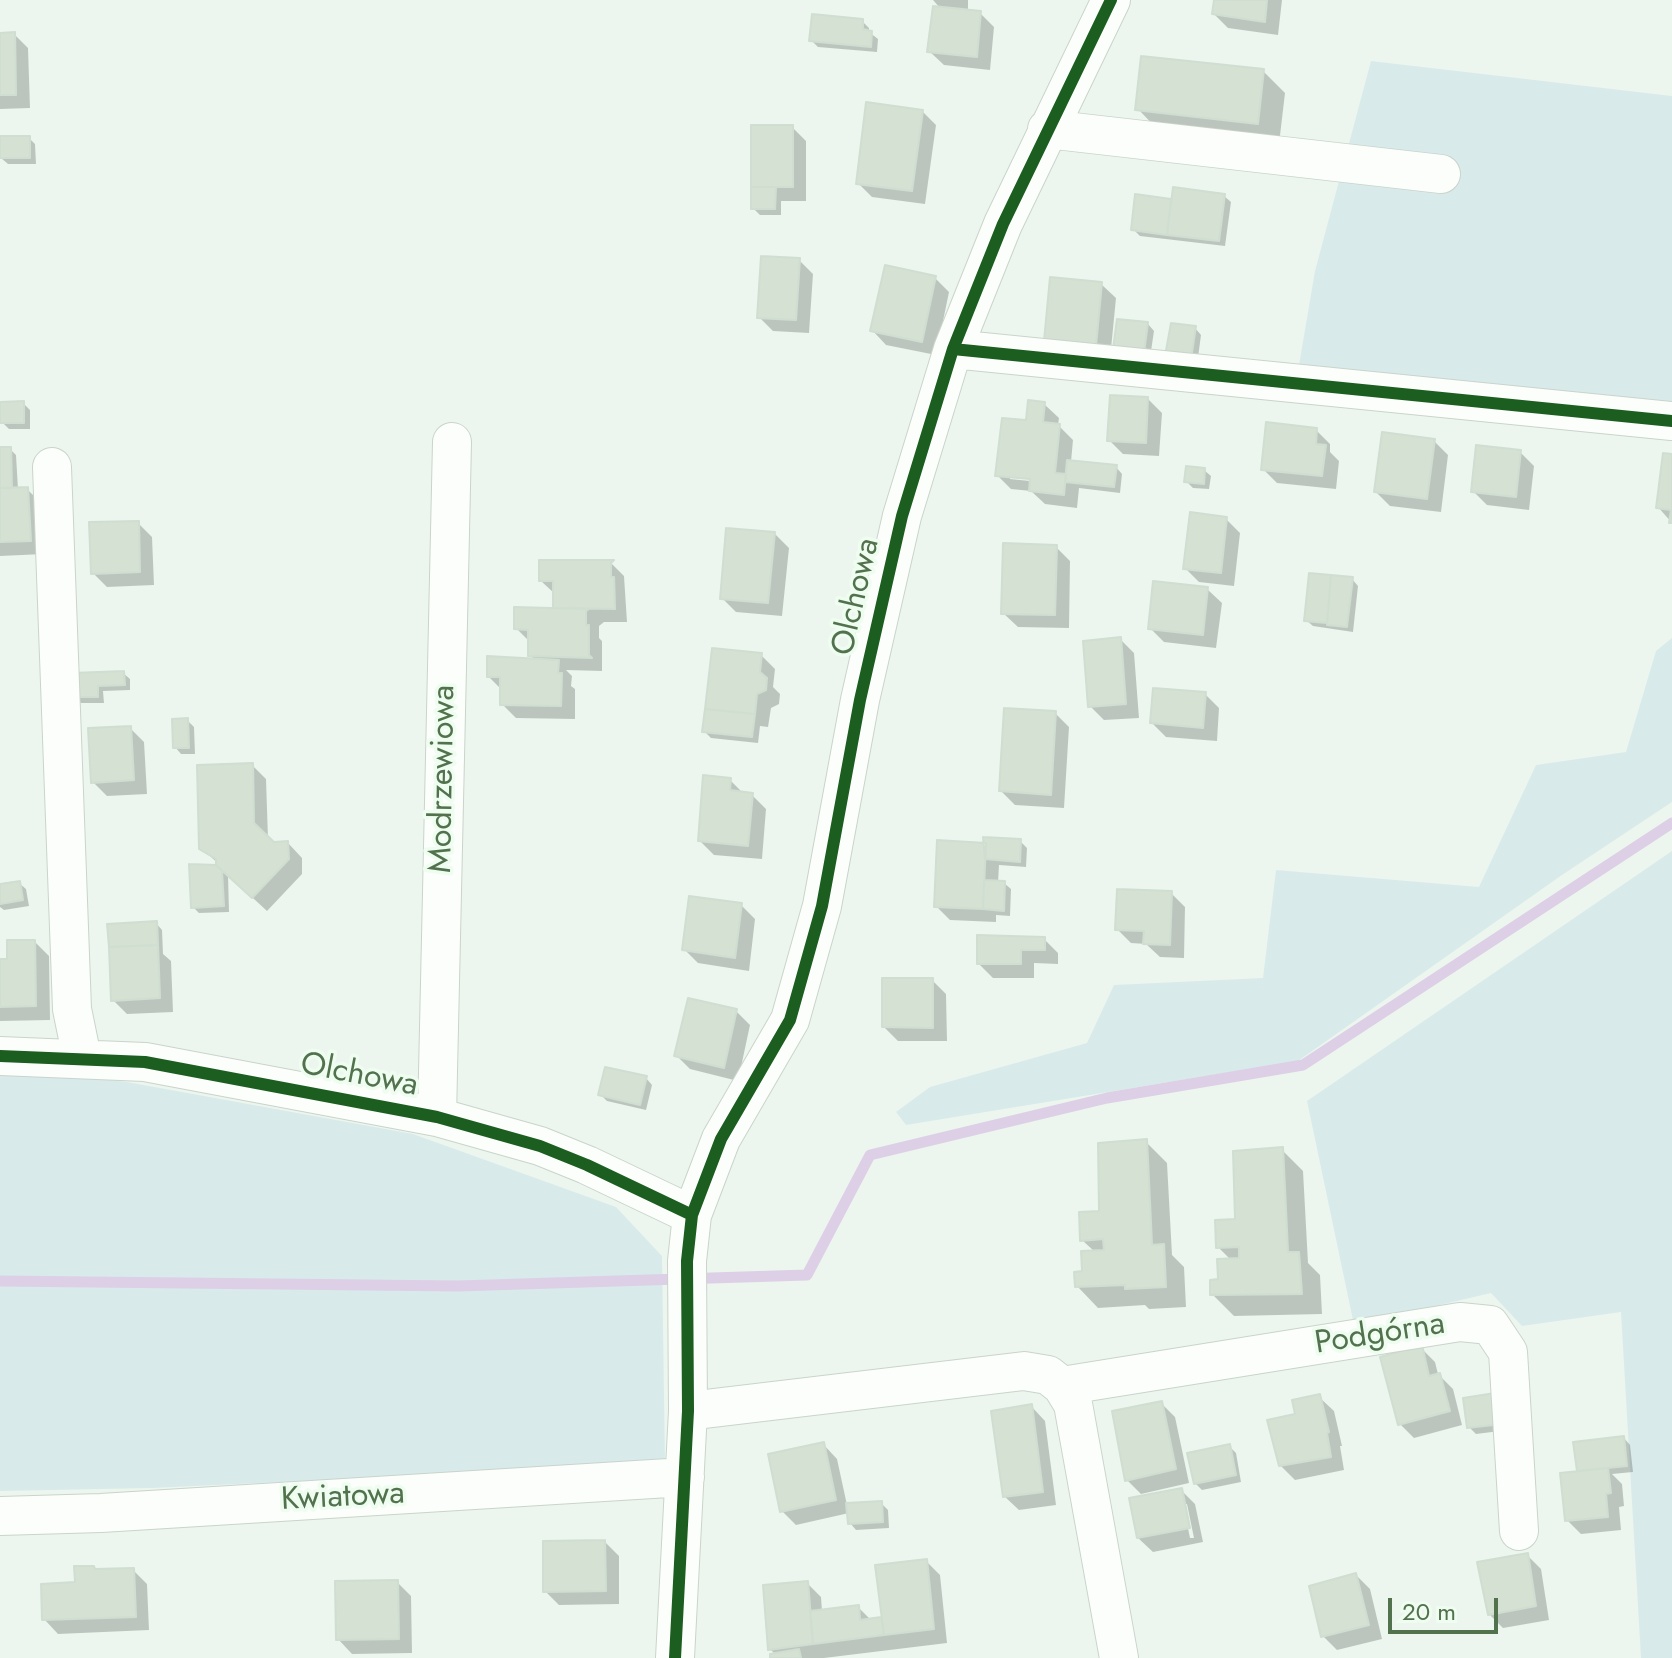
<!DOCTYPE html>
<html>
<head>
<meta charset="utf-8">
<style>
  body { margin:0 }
  #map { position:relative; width:1672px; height:1658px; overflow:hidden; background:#ecf6ee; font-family:Jost,sans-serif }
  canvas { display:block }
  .scale { position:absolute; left:1388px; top:1598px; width:110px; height:36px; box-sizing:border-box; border:4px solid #52724e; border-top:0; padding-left:10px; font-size:24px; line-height:28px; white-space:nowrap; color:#52724e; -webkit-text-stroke:6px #eefdf0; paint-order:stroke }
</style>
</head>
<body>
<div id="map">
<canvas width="1672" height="1658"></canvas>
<div class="scale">20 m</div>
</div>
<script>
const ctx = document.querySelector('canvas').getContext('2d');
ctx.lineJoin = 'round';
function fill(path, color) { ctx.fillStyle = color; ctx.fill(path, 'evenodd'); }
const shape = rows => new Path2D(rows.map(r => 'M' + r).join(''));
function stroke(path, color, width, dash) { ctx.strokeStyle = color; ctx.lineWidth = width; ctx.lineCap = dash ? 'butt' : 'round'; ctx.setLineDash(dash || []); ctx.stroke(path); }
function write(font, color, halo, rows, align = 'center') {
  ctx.font = font + ' Jost,sans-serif'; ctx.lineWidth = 7; ctx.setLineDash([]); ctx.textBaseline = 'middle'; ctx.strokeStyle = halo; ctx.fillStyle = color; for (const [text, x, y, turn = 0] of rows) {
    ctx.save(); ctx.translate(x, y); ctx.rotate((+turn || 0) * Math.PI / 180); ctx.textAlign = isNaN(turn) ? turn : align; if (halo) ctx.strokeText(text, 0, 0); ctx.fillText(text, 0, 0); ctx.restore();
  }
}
const green = shape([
  [1371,61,1672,96,1672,411,1298,371,1315,271],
  [1672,638,1672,802,1562,875,1298,1061,906,1125,896,1112,930,1087,1087,1043,1114,985,1263,978,1276,870,1479,887,1536,765,1626,752,1656,651],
  [1672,851,1672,1658,1641,1658,1621,1312,1522,1326,1491,1293,1354,1325,1307,1101],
  [0,1073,60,1074,127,1082,413,1134,616,1207,662,1256,665,1464,152,1488,0,1491]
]);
const shadow = shape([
  [933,0,968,0,968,12,980,13,994,27,990,70,944,65,929,51,940,8],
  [1216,0,1282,0,1278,35,1228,28,1214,14],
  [862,21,869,28,869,32,878,39,877,52,818,47,811,40],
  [14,34,28,48,30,108,0,109,0,35],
  [1263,71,1285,93,1279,144,1159,131,1138,109],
  [922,111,936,125,925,204,872,197,858,183],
  [792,127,806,141,806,201,781,201,781,215,760,215,753,208],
  [29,138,35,144,36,164,8,164,1,158],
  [1137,196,1173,201,1224,196,1231,202,1225,246,1140,236,1133,229],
  [799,260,813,274,809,333,773,331,759,317],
  [935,278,949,292,936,355,886,345,872,330],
  [1101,284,1116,298,1110,359,1060,355],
  [1119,321,1148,324,1154,331,1150,358],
  [1195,328,1201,335,1197,365,1174,361],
  [1148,399,1162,413,1159,456,1123,454,1109,440],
  [23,403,30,410,30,429,9,429,2,422],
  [1044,404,1059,418,1058,425,1073,440,1071,462,1116,467,1122,474,1120,493,1079,488,1077,508,1045,504,1031,491,1011,489,997,475,1028,423],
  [1010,475,1040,478,1040,482,1010,479],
  [1316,430,1330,444,1330,452,1339,461,1336,489,1277,483,1263,469],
  [1434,441,1448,455,1441,512,1390,506,1376,492],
  [0,449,10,449,16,455,18,489,27,489,41,503,44,554,0,556],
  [1520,452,1534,466,1529,510,1487,505,1473,491],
  [1672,456,1672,523,1658,507],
  [1204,470,1211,476,1209,489,1193,488,1186,481],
  [1226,519,1240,533,1234,586,1199,582,1185,568],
  [138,523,152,537,154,585,107,587,93,573],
  [775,534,789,548,782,616,736,612,722,598],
  [1056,547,1070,561,1069,628,1018,627,1003,613],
  [610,562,624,576,627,622,604,622,599,626,599,638,602,641,602,671,566,670,572,676,571,686,575,689,575,719,516,718,502,704,502,690,489,677,535,660,530,655,530,642,516,628,554,610,555,594,541,581],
  [1311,575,1352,579,1358,586,1353,632,1313,626,1306,620],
  [1207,589,1222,603,1216,648,1164,642,1150,628],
  [1120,639,1134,653,1139,718,1104,720,1090,706],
  [761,655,775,669,773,687,780,694,779,704,771,708,768,727,760,726,758,743,711,738,704,731],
  [123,673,130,679,130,690,103,691,104,703,81,703,75,697],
  [1205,694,1219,708,1217,741,1166,737,1152,723],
  [1055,713,1069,727,1064,808,1015,805,1001,791],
  [187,720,194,727,195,754,181,754,175,747],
  [130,728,144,742,147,794,107,796,93,782],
  [252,765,266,779,268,839,273,844,288,843,302,858,302,874,267,911,228,875,229,912,199,913,193,907,192,866,222,867,201,848],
  [730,780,744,794,752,795,766,809,762,859,714,855,700,841],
  [1020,841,1027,848,1026,867,999,865,998,883,1004,883,1011,889,1010,916,996,915,996,922,950,920,936,906,986,845],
  [19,883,26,889,29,906,4,910,0,907,0,886],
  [1171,893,1185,907,1184,958,1160,957,1146,944,1131,943,1117,929],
  [741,905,755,919,749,971,698,963,684,949],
  [156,923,162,930,163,954,171,961,173,1012,127,1014,113,1000],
  [1044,939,1058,953,1058,964,1034,963,1034,978,993,978,979,964],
  [35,942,49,956,50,1020,0,1021,0,961,9,961],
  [932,980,946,994,947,1041,898,1041,884,1027],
  [736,1011,750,1025,738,1081,690,1069,676,1055],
  [646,1078,652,1085,646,1110,607,1101,601,1095],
  [1146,1142,1167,1163,1172,1255,1184,1267,1186,1307,1149,1309,1145,1305,1098,1308,1077,1286,1095,1252,1082,1240],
  [1282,1150,1303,1171,1308,1263,1320,1275,1322,1314,1234,1316,1212,1294,1231,1260,1218,1247],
  [1421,1348,1435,1362,1438,1374,1453,1389,1462,1425,1414,1438,1400,1424],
  [1508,1394,1516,1429,1476,1434,1469,1427],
  [1319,1397,1334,1411,1342,1446,1340,1446,1344,1470,1295,1480,1280,1465,1298,1416],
  [1161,1403,1175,1417,1189,1483,1141,1494,1127,1480],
  [1031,1406,1045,1421,1056,1505,1019,1510,1004,1496],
  [1624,1438,1630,1445,1633,1472,1612,1474,1622,1484,1624,1506,1619,1507,1621,1530,1581,1534,1567,1520,1579,1473,1576,1444],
  [823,1444,837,1459,847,1505,881,1503,888,1510,889,1528,856,1530,850,1523,849,1513,796,1525,782,1511],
  [1229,1446,1236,1453,1241,1482,1202,1490,1195,1483],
  [1181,1490,1195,1504,1203,1542,1153,1552,1138,1538],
  [1183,1504,1187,1504,1194,1538,1190,1538],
  [605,1542,619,1556,619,1604,559,1605,545,1591],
  [1527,1555,1541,1569,1549,1620,1503,1628,1489,1614],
  [926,1561,940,1575,947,1643,824,1658,772,1658,776,1655,770,1649,807,1583,821,1597,822,1611,858,1607,871,1620,884,1619],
  [133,1570,147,1584,149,1630,58,1634,44,1619,77,1584,96,1571],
  [1356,1575,1370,1589,1382,1639,1337,1650,1323,1636],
  [397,1582,411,1596,412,1653,352,1654,338,1639]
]);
const stream = shape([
  [0,1281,458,1286,807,1275,870,1155,1107,1098,1303,1065,1672,823]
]);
const building = shape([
  [1214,0,1267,0,1265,22,1212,14,1214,0],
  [933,6,981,11,977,57,927,52,933,6],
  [812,14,863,19,863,29,872,31,871,47,809,41,812,14],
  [15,32,16,95,0,95,0,33,15,32],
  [1141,56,1264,69,1258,124,1135,110,1141,56],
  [866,102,923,110,912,191,856,184,866,102],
  [751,125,793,125,793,187,751,187,751,125],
  [0,136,30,136,30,158,0,158,0,136],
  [751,187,776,187,775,209,751,209,751,187],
  [1173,187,1225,194,1219,241,1167,235,1173,187],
  [1135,194,1171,199,1167,235,1131,230,1135,194],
  [761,256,800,258,796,320,757,318,761,256],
  [885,265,936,276,922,342,870,331,885,265],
  [1050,277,1102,282,1096,346,1044,341,1050,277],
  [1117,319,1148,322,1144,353,1113,349,1117,319],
  [1171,323,1196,326,1191,359,1165,356,1171,323],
  [1110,395,1148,397,1146,443,1107,441,1110,395],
  [1028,400,1045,402,1043,422,1060,424,1055,473,1066,474,1064,495,1029,491,1030,479,995,476,1002,418,1026,420,1028,400],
  [24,401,24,423,0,423,0,402,24,401],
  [1266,422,1317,428,1316,444,1326,445,1322,476,1261,470,1266,422],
  [1382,432,1435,439,1427,499,1374,492,1382,432],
  [1476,445,1521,450,1516,497,1471,492,1476,445],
  [0,447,11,447,12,488,0,488,0,447],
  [1663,453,1672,454,1672,523,1669,523,1671,510,1656,508,1663,453],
  [1067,460,1117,465,1114,487,1065,482,1067,460],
  [1186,466,1205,468,1204,484,1184,482,1186,466],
  [28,487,31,541,0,542,0,488,28,487],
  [1190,512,1227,517,1221,573,1183,569,1190,512],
  [139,521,140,572,91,574,89,522,139,521],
  [726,528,775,532,768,603,720,599,726,528],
  [1003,543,1057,545,1055,615,1001,614,1003,543],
  [539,560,614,560,611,563,611,577,614,577,615,609,553,608,553,581,539,581,539,560],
  [1309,573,1331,575,1327,623,1304,621,1309,573],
  [1331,575,1353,577,1347,627,1327,625,1331,575],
  [1153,581,1208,587,1203,635,1148,629,1153,581],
  [514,607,589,609,586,611,586,625,589,625,589,655,592,658,528,656,528,630,514,629,514,607],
  [1121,637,1126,704,1088,707,1083,641,1121,637],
  [712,648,762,653,760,672,767,678,766,690,757,694,755,714,705,709,712,648],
  [487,656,559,660,558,673,562,673,561,706,500,705,500,677,487,677,487,656],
  [124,671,125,685,98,686,98,697,73,697,72,673,124,671],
  [1153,688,1206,692,1203,728,1150,723,1153,688],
  [1004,708,1056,711,1051,795,999,791,1004,708],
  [705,709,755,714,752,737,702,732,705,709],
  [188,718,189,748,173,748,172,719,188,718],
  [131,726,134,780,91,783,88,728,131,726],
  [253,763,254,823,274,842,288,841,289,859,252,898,216,865,216,859,199,849,197,765,253,763],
  [703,775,731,778,730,790,753,793,748,846,698,841,703,775],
  [983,837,1021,839,1020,862,985,859,983,837],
  [937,840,986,843,983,909,934,907,937,840],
  [189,864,216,865,222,871,224,906,191,908,189,864],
  [984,880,1005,881,1004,911,983,909,984,880],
  [20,881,23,900,0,904,0,884,20,881],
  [1117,889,1172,891,1170,945,1143,944,1144,931,1115,930,1117,889],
  [689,896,742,903,735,958,682,950,689,896],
  [157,921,158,945,109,947,107,924,157,921],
  [977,935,1045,937,1045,950,1021,950,1021,964,977,964,977,935],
  [7,940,35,940,36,1006,0,1007,0,959,7,959,7,940],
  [158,945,160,998,111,1001,109,947,158,945],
  [882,978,933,978,933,1028,882,1027,882,978],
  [688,998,737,1009,724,1068,674,1056,688,998],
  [605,1067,647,1076,640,1105,598,1095,605,1067],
  [1147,1139,1152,1245,1164,1244,1166,1287,1125,1289,1125,1285,1075,1287,1074,1272,1082,1271,1081,1251,1104,1250,1103,1239,1080,1241,1079,1212,1099,1211,1098,1143,1147,1139],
  [1283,1147,1288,1252,1299,1252,1302,1294,1210,1295,1210,1280,1218,1279,1217,1259,1239,1258,1239,1247,1216,1248,1215,1220,1235,1219,1233,1151,1283,1147],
  [1422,1345,1429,1376,1440,1373,1450,1411,1398,1425,1380,1357,1422,1345],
  [1508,1391,1510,1423,1467,1428,1463,1398,1508,1391],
  [1320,1394,1329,1432,1327,1433,1331,1457,1279,1466,1267,1420,1295,1414,1292,1400,1320,1394],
  [1162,1401,1176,1469,1125,1481,1112,1411,1162,1401],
  [1032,1404,1043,1492,1003,1497,991,1411,1032,1404],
  [1624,1436,1627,1466,1577,1471,1573,1442,1624,1436],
  [824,1442,836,1500,780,1512,768,1454,824,1442],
  [1230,1444,1236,1475,1194,1484,1187,1453,1230,1444],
  [1608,1468,1611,1493,1606,1494,1608,1517,1565,1521,1560,1473,1608,1468],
  [1182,1488,1190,1528,1137,1538,1129,1498,1182,1488],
  [882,1501,883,1522,848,1524,846,1503,882,1501],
  [605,1540,606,1591,543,1592,543,1541,605,1540],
  [1528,1553,1536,1606,1488,1615,1477,1562,1528,1553],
  [927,1559,934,1629,884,1635,875,1565,927,1559],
  [74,1566,94,1566,95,1569,134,1568,136,1617,42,1620,41,1584,75,1582,74,1566],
  [1356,1573,1369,1625,1321,1637,1309,1586,1356,1573],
  [398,1580,399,1639,336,1640,335,1581,398,1580],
  [808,1581,813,1644,768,1650,763,1585,808,1581],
  [859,1605,860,1620,881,1617,884,1635,813,1644,810,1611,859,1605],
  [799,1649,801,1658,770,1658,770,1654,799,1649]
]);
const minor = shape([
  [1047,129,1441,174],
  [953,349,1672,421],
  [52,467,72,1009,82,1058],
  [0,1056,145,1062,437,1117,540,1146,587,1165,692,1215],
  [437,1117,452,442],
  [1062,1386,1460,1322,1490,1325,1508,1352,1519,1531],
  [688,1411,1024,1371,1048,1375,1062,1386,1073,1404,1119,1658],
  [0,1516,101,1513,685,1477],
  [675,1658,688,1411,687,1261,692,1215,721,1139,790,1020,822,906,860,700,902,516,953,349,1003,224,1111,0]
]);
const cycleway = shape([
  [953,349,1672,421],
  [0,1056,145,1062,437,1117,540,1146,587,1165,692,1215],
  [675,1658,688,1411,687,1261,692,1215,721,1139,790,1020,822,906,860,700,902,516,953,349,1003,224,1111,0]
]);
const streetNames = [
  ["Olchowa",857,597,-77],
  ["Modrzewiowa",444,779,-89],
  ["Olchowa",359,1076,11],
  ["Podgórna",1380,1335,-9],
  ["Kwiatowa",343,1498,-3]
];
fill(green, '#d8ebea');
fill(shadow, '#0003');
stroke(stream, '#ddcfe6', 11);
fill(building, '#d4e1d3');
stroke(building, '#cfded0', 2);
stroke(minor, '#c9d4ca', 40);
stroke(minor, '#fcfefc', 38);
stroke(cycleway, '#1b5e20', 12);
write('32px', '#52724e', '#eefdf0', streetNames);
</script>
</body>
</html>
